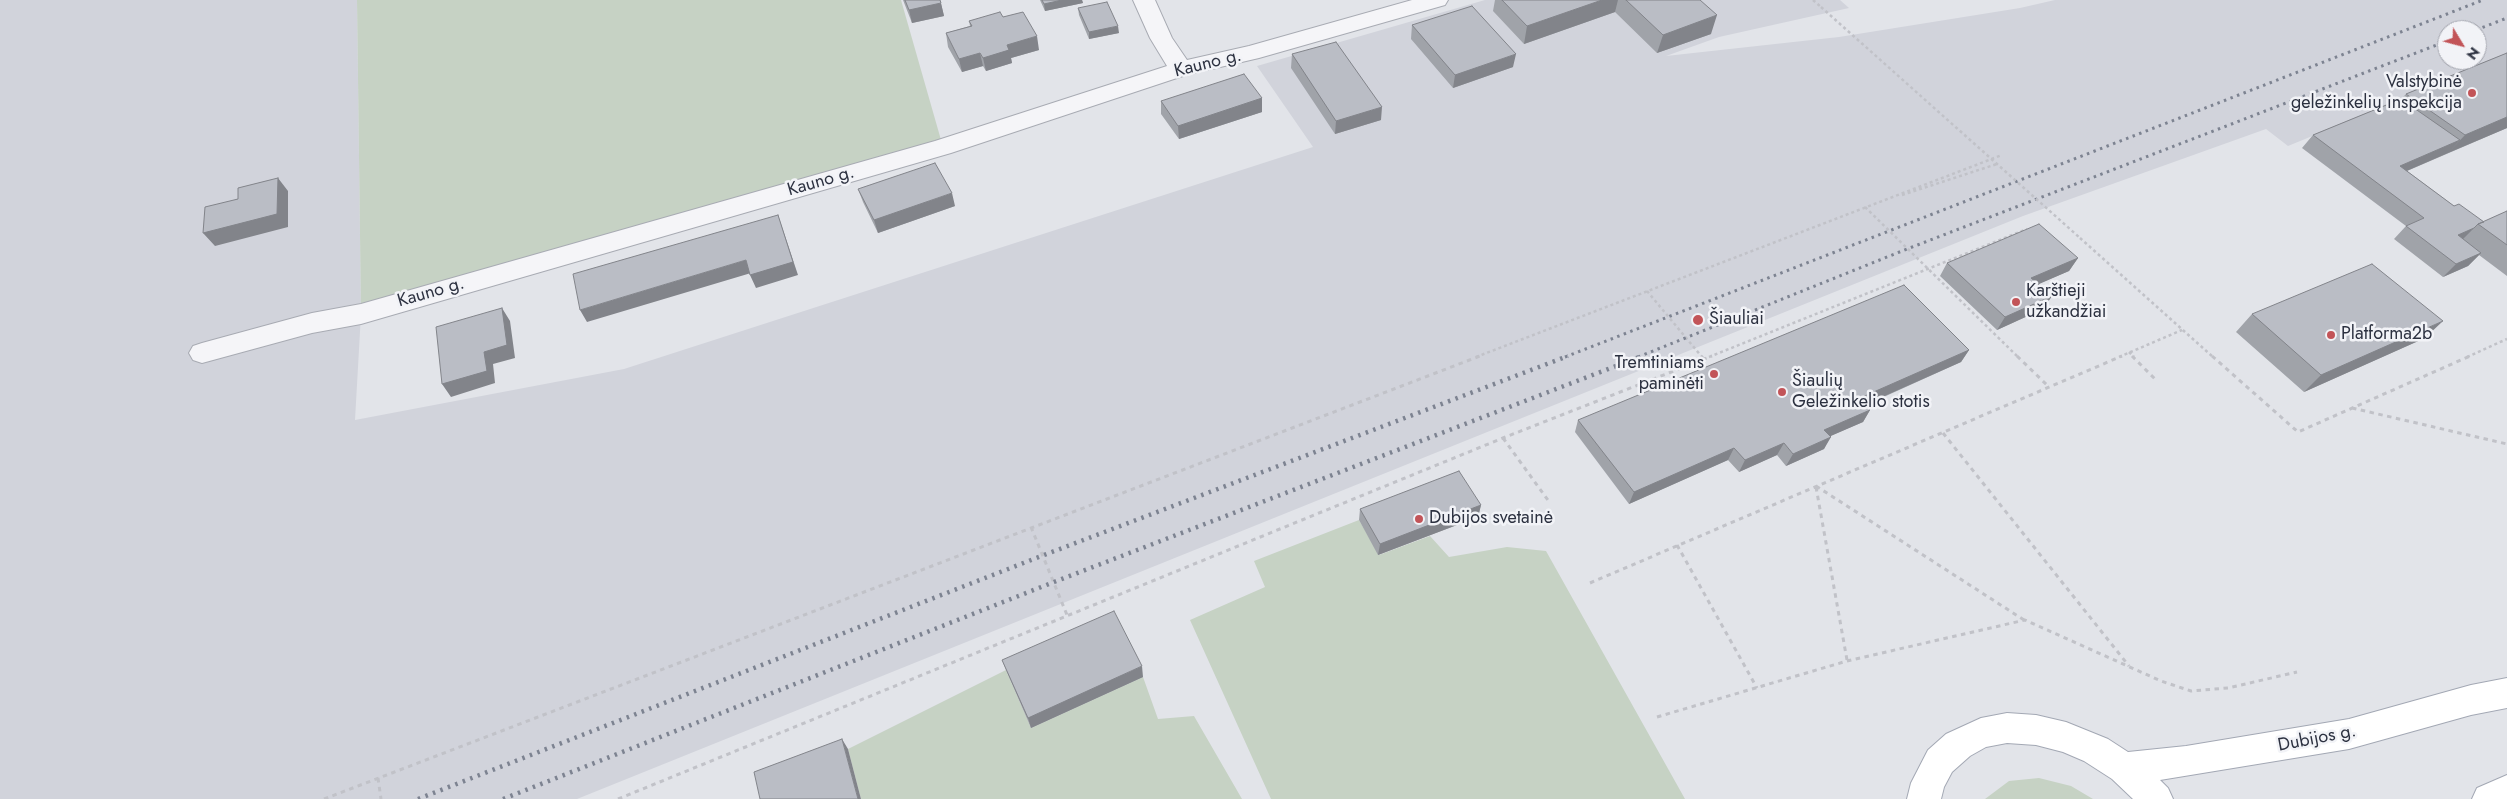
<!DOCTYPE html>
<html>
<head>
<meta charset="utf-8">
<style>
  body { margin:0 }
  #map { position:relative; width:2507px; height:799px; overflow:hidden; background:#e2e4e9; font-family:Jost,sans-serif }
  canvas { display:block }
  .north { position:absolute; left:2437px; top:20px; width:50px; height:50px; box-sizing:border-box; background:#f2f3f7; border:1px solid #a3a5ae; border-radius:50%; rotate:127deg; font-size:14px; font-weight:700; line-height:20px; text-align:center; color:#2c3140 }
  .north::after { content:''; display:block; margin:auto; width:18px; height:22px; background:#c25458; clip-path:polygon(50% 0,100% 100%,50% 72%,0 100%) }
</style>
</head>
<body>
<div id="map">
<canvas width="2507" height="799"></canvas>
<div class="north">N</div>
</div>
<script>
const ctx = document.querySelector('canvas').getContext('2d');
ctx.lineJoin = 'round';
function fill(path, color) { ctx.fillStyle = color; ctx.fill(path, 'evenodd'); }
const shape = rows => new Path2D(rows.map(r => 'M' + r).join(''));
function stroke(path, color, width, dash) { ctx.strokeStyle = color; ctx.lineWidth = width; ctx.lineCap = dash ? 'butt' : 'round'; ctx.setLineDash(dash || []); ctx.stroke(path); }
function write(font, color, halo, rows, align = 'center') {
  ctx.font = font + ' Jost,sans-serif'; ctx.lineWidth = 5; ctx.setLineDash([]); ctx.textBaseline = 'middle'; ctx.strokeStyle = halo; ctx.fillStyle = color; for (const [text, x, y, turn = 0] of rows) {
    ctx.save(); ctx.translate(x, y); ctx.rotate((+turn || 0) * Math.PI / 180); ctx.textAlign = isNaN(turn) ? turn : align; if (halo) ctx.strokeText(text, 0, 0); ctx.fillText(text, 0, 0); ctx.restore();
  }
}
const built = shape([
  [0,0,357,0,361,314,355,420,624,369,1313,147,1257,66,1485,0,1840,0,1849,8,1719,37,1666,56,1839,37,2020,8,2055,0,2507,0,2507,74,2490,63,2288,146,2266,129,2023,216,577,799,0,799],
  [2447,30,2477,30,2477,60,2447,60]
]);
const green = shape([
  [357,0,901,0,943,147,361,314],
  [1359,520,1379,555,1430,536,1449,557,1507,547,1546,551,1685,799,1271,799,1190,620,1265,587,1254,561],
  [1006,670,1031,728,1143,677,1158,719,1194,716,1242,799,861,799,848,749],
  [2039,778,2071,786,2093,799,1985,799,2009,781]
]);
const pathFar1 = shape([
  [1813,0,1821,7],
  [1902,195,1997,164],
  [1865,207,2018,357],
  [2080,238,2213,357],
  [1647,291,1702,357],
  [2129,352,2134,357],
  [1476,357,2002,155],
  [1709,357,2027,229],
  [2119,357,2182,330],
  [2467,357,2507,339]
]);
const path = shape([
  [1701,356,1704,359],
  [2017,356,2049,387],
  [2132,356,2157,381],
  [2212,356,2298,432,2470,356],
  [2352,408,2507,444],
  [1943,433,2129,666],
  [1503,438,1550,503],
  [1816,486,2024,620],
  [1816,487,1847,660],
  [1031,527,1067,615],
  [1677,545,1757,688],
  [1590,583,2122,356],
  [1657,717,1847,661,2025,620,2161,681,2191,691,2228,688,2297,672],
  [378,778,381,799],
  [324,799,1480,356],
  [618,799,1503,438,1712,356]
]);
const minor = shape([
  [1133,0,1155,0,1172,38,1187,60,1249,46,1412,0,1448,0,1445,5,1259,58,1186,75,951,153,361,324,312,333,202,363,193,360,189,353,193,346,202,343,312,313,361,304,935,141,1167,66,1150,38,1133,0]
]);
const primary = shape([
  [2507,678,2507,708,2471,715,2349,749,2160,780,2168,788,2173,799,2133,799,2112,779,2084,761,2063,752,2036,745,2007,743,1986,747,1970,756,1952,772,1944,787,1941,799,1907,799,1911,783,1928,750,1946,734,1981,718,2007,713,2036,715,2066,722,2108,739,2128,752,2186,746,2349,719,2471,685,2507,678],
  [2507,775,2507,799,2472,799,2477,788,2507,775]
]);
const railFar1 = shape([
  [2476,30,2507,18],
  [1565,357,2483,0],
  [1638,357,1907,249,2447,41]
]);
const rail = shape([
  [418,799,1044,555,1568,356],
  [503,799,1054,582,1642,356]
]);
const pathBridge = shape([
  [1821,7,2080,238]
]);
const wall = shape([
  [903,0,940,0,944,16,912,23],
  [1040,0,1082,0,1083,3,1045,11],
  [1495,0,1700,0,1711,34,1657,53,1615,12,1524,44,1493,11],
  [1078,8,1119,33,1089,39,1079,15],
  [1003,17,1039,50,1011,58,1012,63,986,71,983,66,962,72,948,47,946,33,970,26,969,21],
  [1412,25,1513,67,1453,88,1411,39],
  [2507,53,2507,128,2407,171,2454,206,2484,222,2507,211,2507,276,2479,255,2468,266,2443,277,2394,239,2406,226,2302,148,2313,135,2401,99,2406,94],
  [1292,54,1381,120,1335,134,1291,68],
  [1262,98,1262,112,1179,139,1161,114,1161,101],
  [858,189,955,206,878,233,863,202],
  [2078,258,2069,271,2038,284,2052,296,2043,309,1997,330,1940,276,1947,263],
  [2252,314,2425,338,2304,392,2236,332],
  [1969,350,1961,362,1866,405,1870,410,1863,422,1830,436,1824,449,1786,466,1777,455,1739,472,1728,460,1629,504,1575,432,1578,420],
  [1481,505,1478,517,1378,555,1359,520,1360,509],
  [1002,660,1143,677,1031,728,1006,670]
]);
const shadedWall = shape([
  [1062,0,1082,0,1083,3,1045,11,1044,4],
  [1602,0,1618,0,1615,12,1524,44,1527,26],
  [941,3,944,16,912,23,909,10],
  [1717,15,1711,34,1657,53,1663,35],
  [1118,26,1119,33,1089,39,1089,32],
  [1037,36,1039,50,1011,58,1012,63,986,71,983,58,1007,45],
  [980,53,983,66,962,72,959,59],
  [1516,54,1513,67,1453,88,1455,75],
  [1262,98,1262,112,1179,139,1178,126],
  [1382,107,1381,120,1335,134,1336,121],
  [2507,117,2507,128,2448,153,2465,135],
  [2460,140,2448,153,2388,179,2400,166],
  [278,178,288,191,288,227,215,246,203,233],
  [952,193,955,206,878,233,874,220],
  [778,215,798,275,756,288,750,275],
  [2474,228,2461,241,2458,235],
  [2481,253,2468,266,2443,277,2456,264],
  [2078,258,2069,271,2023,291,2031,278],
  [746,260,751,273,587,322,580,310],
  [2052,296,2043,309,1997,330,2005,317],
  [502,308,510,321,515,358,493,364,495,383,451,397,442,384,484,352],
  [2443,321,2425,338,2304,392,2321,375],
  [1969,350,1961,362,1853,410,1860,398],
  [1870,410,1863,422,1817,442,1824,430],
  [1831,437,1824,449,1786,466,1793,454],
  [1784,443,1777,455,1739,472,1745,460],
  [1734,448,1728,460,1629,504,1634,492],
  [1481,505,1478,517,1378,555,1380,544],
  [1142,666,1143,677,1031,728,1028,718],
  [842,739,848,749,861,799,858,799]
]);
const building = shape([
  [905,0,940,0,941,3,909,10,905,0],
  [1042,0,1062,0,1044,4,1042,0],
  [1502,0,1602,0,1527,26,1502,0],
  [1626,0,1700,0,1717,15,1663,35,1626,0],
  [1107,2,1118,26,1089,32,1078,8,1107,2],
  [1472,6,1516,54,1455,75,1412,25,1472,6],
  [1000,12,1003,17,1023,12,1037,36,1007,45,1009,50,983,58,980,53,959,59,946,33,972,26,969,21,1000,12],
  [1336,42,1382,107,1336,121,1292,54,1336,42],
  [2507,53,2507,117,2465,135,2406,94,2507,53],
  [1244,74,1262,98,1178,126,1161,101,1244,74],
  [2401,99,2460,140,2400,166,2454,206,2459,204,2484,222,2478,224,2474,228,2458,235,2481,253,2456,264,2406,226,2424,218,2313,135,2401,99],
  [935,163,952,193,874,220,858,189,935,163],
  [278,178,277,214,203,233,205,207,238,199,238,188,278,178],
  [2507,211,2507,245,2478,224,2507,211],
  [778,215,793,262,750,275,746,260,580,310,573,274,778,215],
  [2039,224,2078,258,2031,278,2052,296,2005,317,1947,263,2039,224],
  [2372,264,2443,321,2321,375,2252,314,2372,264],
  [1904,285,1969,350,1860,398,1870,410,1824,430,1831,437,1793,454,1784,443,1745,460,1734,448,1634,492,1578,420,1904,285],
  [502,308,507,345,484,352,487,371,442,384,436,327,502,308],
  [1459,471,1481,505,1380,544,1360,509,1459,471],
  [1114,611,1142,666,1028,718,1002,660,1114,611],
  [842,739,858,799,760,799,754,772,842,739]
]);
const markers = [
  [2472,93,5,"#c25458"],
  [2016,302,5,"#c25458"],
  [1698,320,6,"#c25458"],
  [2331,335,5,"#c25458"],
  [1714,374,5,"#c25458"],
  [1782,392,5,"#c25458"],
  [1419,519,5,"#c25458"]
];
const streetNames = [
  ["Kauno g.",1208,64,-14],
  ["Kauno g.",821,182,-16],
  ["Kauno g.",431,293,-16],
  ["Dubijos g.",2317,739,-11]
];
const poiNames = [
  ["Valstybinė",2462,83,"right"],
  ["geležinkelių inspekcija",2462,104,"right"],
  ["Karštieji",2026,292],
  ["užkandžiai",2026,313],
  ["Šiauliai",1709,320],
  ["Platforma2b",2341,335],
  ["Tremtiniams",1704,364,"right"],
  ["paminėti",1704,385,"right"],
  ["Šiaulių",1792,382],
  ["Geležinkelio stotis",1792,403],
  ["Dubijos svetainė",1429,519]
];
fill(built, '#d1d3db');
fill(green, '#c6d2c4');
stroke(minor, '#a8abb3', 2);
stroke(primary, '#a3a8b4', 2);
stroke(pathFar1, '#c1c2c8', 2.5, [3, 3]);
stroke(path, '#c1c2c8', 3, [4.5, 4.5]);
fill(minor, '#f5f5f8');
fill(primary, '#fff');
stroke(railFar1, '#7d8391', 3, [2.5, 4.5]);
stroke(rail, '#7d8391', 4.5, [2.5, 5.5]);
stroke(pathBridge, '#c1c2c8', 2.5, [3, 3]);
fill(wall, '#a0a3a9');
fill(shadedWall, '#82848a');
fill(building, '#babdc5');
stroke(building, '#82848a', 1);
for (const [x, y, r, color] of markers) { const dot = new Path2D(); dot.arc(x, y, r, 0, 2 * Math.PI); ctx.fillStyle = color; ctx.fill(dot); stroke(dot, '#f2f3f7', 2); }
write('18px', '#2c3140', '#f2f3f7', streetNames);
write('18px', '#2c3140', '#f2f3f7', poiNames, 'left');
</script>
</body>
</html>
